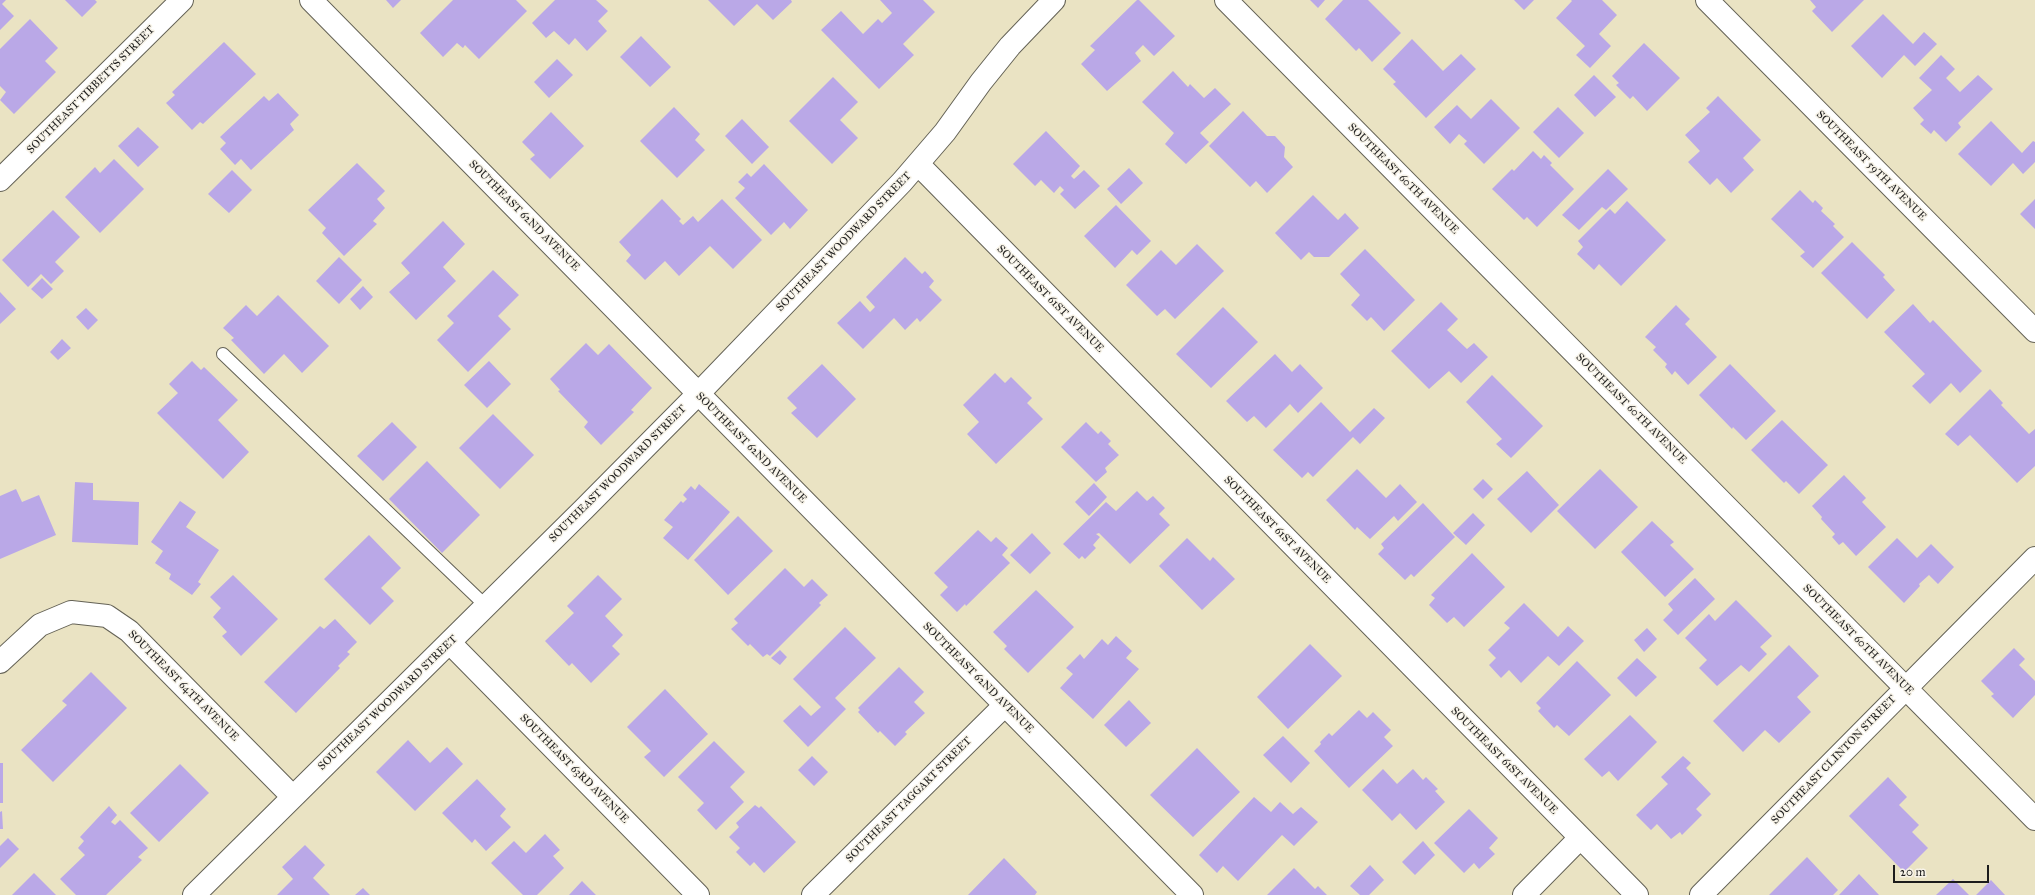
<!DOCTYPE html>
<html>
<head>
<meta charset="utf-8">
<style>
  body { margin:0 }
  #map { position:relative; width:2035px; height:895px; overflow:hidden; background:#eae3c3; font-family:"IM FELL Great Primer",serif }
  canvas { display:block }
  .scale { position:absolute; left:1893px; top:865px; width:96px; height:18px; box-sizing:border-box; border:2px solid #1c1c1c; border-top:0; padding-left:5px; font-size:12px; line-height:14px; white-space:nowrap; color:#1c1c1c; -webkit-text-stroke:3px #f7f3e8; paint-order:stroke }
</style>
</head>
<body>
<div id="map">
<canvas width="2035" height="895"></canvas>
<div class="scale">20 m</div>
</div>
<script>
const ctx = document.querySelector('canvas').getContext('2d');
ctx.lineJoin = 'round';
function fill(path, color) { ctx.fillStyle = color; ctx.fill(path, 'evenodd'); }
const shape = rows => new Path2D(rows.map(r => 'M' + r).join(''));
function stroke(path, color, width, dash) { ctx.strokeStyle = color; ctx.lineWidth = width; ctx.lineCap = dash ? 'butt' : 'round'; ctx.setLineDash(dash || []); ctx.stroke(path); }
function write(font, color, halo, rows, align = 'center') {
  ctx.font = font + ' "IM FELL Great Primer",serif'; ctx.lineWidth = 3; ctx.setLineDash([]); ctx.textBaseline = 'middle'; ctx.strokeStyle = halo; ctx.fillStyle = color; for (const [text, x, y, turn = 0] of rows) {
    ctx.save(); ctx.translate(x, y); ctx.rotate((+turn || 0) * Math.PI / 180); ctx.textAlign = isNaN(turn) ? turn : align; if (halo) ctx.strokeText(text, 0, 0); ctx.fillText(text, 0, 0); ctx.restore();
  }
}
const building = shape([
  [0,0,6,0,2,4,14,16,0,30],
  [65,0,95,0,97,2,82,17],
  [386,0,401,0,393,8],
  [453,0,516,0,527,11,479,59,465,45,463,48,457,43,443,57,420,33],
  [555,0,596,0,608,11,598,21,607,31,587,51,575,38,569,45,554,31,546,38,532,23],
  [708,0,791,0,792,2,773,20,757,4,734,26],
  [880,0,923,0,935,12,903,44,914,55,879,89,821,30,841,11,863,34,878,19,882,23,892,13],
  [1137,0,1139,0,1175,36,1154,56,1143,45,1135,53,1141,61,1107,91,1081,64,1095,50,1090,46],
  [1310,0,1325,0,1318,8],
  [1343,0,1368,0,1401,33,1372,62,1359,48,1356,51,1325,19],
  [1514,0,1534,0,1524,10],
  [1571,0,1602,0,1617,15,1599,34,1611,46,1590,68,1576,55,1585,46,1556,18,1572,1],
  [1810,0,1864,0,1832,32,1812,11,1816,7],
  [1883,14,1913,44,1924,32,1937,44,1915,66,1904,55,1882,78,1851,46],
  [30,19,58,48,45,61,56,72,14,114,0,100,6,92,0,86,0,49],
  [641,36,671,67,650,87,620,57],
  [1412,39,1443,71,1461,54,1476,69,1426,118,1393,84,1396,82,1383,69],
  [224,42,256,74,203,124,200,122,192,130,166,103,175,95,172,92],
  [1644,43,1680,78,1647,111,1633,96,1630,99,1616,85,1619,83,1612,76],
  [1941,55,1955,69,1946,78,1960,92,1978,75,1993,89,1958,123,1961,127,1946,142,1934,130,1931,134,1920,124,1924,120,1913,108,1932,90,1919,78],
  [557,59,573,75,549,98,534,82],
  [1173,71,1188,87,1190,84,1204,98,1215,88,1231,104,1200,133,1209,142,1186,164,1165,144,1174,133,1142,102],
  [1594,75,1616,97,1595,117,1574,95],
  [833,77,858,102,840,120,858,138,832,164,789,121],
  [278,93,299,115,290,124,294,130,251,170,241,159,235,165,220,149,226,143,220,137,264,96,269,101],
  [1718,96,1761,140,1743,158,1754,170,1731,193,1717,178,1710,185,1688,162,1700,151,1685,135,1710,112,1706,108],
  [1491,99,1520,128,1484,164,1464,144,1467,141,1459,134,1450,144,1434,127,1457,105,1471,119],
  [674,107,700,134,695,140,705,150,677,178,640,141],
  [1558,107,1584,133,1559,158,1533,132],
  [1243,111,1267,136,1275,136,1285,147,1284,157,1293,167,1267,193,1256,181,1250,187,1209,146],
  [551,112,584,146,550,179,530,159,535,155,522,142],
  [742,119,769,147,752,164,725,136],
  [1991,121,2022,153,2033,141,2035,142,2035,162,2023,174,2013,163,1991,186,1958,154],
  [138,127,159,147,138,167,118,146],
  [1046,131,1080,166,1071,176,1074,179,1084,170,1100,186,1075,209,1060,194,1064,190,1060,186,1054,193,1041,180,1035,186,1013,164],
  [1533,151,1541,159,1544,155,1552,163,1550,165,1574,189,1537,227,1527,217,1524,220,1492,189,1512,169,1514,171],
  [114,159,144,189,100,233,65,197,95,167,100,173],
  [357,163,385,191,377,199,385,208,373,221,377,224,344,256,322,233,326,228,308,210],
  [764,164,808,210,790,229,784,222,771,235,735,198,745,188,738,182,747,173,751,177],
  [1129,168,1143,183,1121,204,1107,189],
  [1608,169,1628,189,1606,210,1602,207,1579,230,1562,215],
  [232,170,252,190,229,213,208,194],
  [1800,190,1813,203,1815,200,1823,208,1821,211,1835,224,1833,226,1844,237,1813,268,1800,256,1805,252,1771,219],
  [1313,195,1338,220,1345,213,1359,228,1329,257,1314,257,1309,252,1301,260,1275,233],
  [662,199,681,219,679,221,683,225,693,216,698,222,722,199,762,240,733,269,710,246,679,276,665,261,645,280,626,261,631,255,619,242],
  [2035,199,2035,229,2020,214],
  [1627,201,1666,240,1621,286,1599,264,1594,270,1577,254,1583,247,1578,241,1610,209,1615,214],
  [1116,205,1151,241,1137,255,1132,250,1115,268,1084,236],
  [53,210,80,237,55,262,64,271,51,284,41,274,28,287,2,260],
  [443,221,465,244,443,267,456,281,416,320,389,292,410,273,401,263],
  [1852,242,1885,275,1883,277,1895,290,1867,319,1821,273],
  [1197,244,1224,271,1175,319,1165,309,1157,316,1126,285,1161,250,1176,265],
  [1365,249,1415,300,1384,331,1371,317,1367,321,1351,305,1360,295,1340,274],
  [339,257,362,280,339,304,316,281],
  [905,257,922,274,925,271,934,281,929,287,942,300,920,322,917,318,905,330,894,318,863,349,837,323,860,301,870,312,875,307,866,297],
  [493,270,519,295,498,316,511,329,468,372,437,340,454,323,447,316],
  [42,278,53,289,42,299,31,289],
  [363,286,373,297,360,310,350,299],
  [0,292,16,309,0,324],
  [278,295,329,346,302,373,284,354,264,374,231,340,234,338,223,328,246,305,257,316],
  [1441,302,1458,319,1447,330,1467,349,1474,343,1488,357,1461,383,1449,371,1429,389,1391,351],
  [1913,304,1930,323,1933,320,1982,371,1960,393,1951,383,1930,404,1912,386,1925,374,1884,332],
  [1676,305,1690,319,1685,324,1717,357,1688,385,1675,371,1672,375,1665,367,1667,364,1653,350,1656,347,1645,337],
  [1223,307,1258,342,1211,388,1176,354],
  [86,308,98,320,88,330,76,317],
  [62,339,71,348,58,360,50,352],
  [586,343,598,355,609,344,652,388,631,410,634,412,601,445,584,427,588,422,558,391,560,390,550,379],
  [1275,354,1292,372,1300,364,1323,388,1298,413,1290,404,1266,428,1254,416,1247,422,1226,401],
  [192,361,201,370,204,367,238,400,218,420,249,452,223,479,157,413,178,393,169,384],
  [489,361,511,384,487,408,464,385],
  [822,364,856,399,817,438,791,413,797,408,787,398],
  [1730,364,1776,411,1746,440,1733,427,1732,429,1699,395],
  [995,373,1005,383,1011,377,1032,398,1027,403,1043,419,996,464,967,434,979,422,963,405],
  [1492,375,1543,426,1511,458,1496,444,1502,439,1466,402],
  [1990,389,2003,403,2001,405,2029,434,2035,429,2035,466,2017,483,1970,435,1958,446,1945,434],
  [1321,402,1350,432,1374,408,1385,418,1360,444,1353,437,1313,477,1308,472,1302,478,1273,450],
  [493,414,534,455,500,489,459,448],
  [1782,420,1828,465,1799,494,1786,481,1784,483,1751,450],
  [392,422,417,447,383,481,357,456],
  [1086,422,1098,434,1101,431,1111,441,1108,444,1119,455,1105,468,1107,472,1096,482,1061,447],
  [427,461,480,515,442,553,389,499],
  [1357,469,1386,498,1400,484,1417,502,1398,521,1394,516,1370,539,1357,527,1355,530,1326,500],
  [1600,469,1638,507,1595,549,1557,511],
  [1527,471,1559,505,1531,533,1497,499],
  [1844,475,1866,498,1862,502,1886,527,1856,556,1843,542,1839,545,1832,537,1835,534,1821,519,1822,517,1812,506],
  [1483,479,1493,489,1483,499,1473,489],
  [75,482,93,483,93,500,139,502,138,545,72,542],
  [1094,483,1107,497,1089,516,1075,502],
  [699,484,730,512,688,560,663,538,673,527,664,520,681,501,683,503,687,499,683,495,691,486,695,490],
  [16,489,22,502,39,495,56,535,0,559,0,496],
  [1137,491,1147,501,1153,496,1165,508,1159,514,1170,525,1130,564,1099,533,1096,534,1100,537,1093,545,1096,548,1085,559,1082,556,1079,559,1063,544,1106,502,1116,511],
  [180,501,196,512,186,527,219,550,198,582,201,584,192,595,169,579,171,574,155,563,163,551,151,542],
  [1423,503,1455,537,1414,577,1411,574,1405,580,1378,554,1384,548,1381,544],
  [1473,513,1485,525,1466,545,1453,533],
  [738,516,773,551,728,595,694,560],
  [1652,521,1674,542,1670,545,1694,569,1665,597,1621,552],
  [978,530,991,542,996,537,1008,548,1002,555,1010,563,966,606,965,604,957,612,940,595,948,587,934,573],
  [1032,533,1051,553,1030,574,1010,555],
  [369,535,401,568,381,588,394,601,370,625,324,579],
  [1187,538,1210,561,1213,557,1235,579,1202,610,1159,566],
  [1897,538,1917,558,1931,544,1954,567,1938,584,1929,575,1919,584,1920,586,1904,603,1868,567],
  [1472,553,1505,587,1464,627,1454,617,1447,623,1429,605,1435,598,1431,595],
  [785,568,804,587,812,579,828,595,819,603,821,605,770,656,767,654,763,657,750,644,748,646,731,629,738,623,734,619],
  [233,575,278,619,241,656,222,636,227,632,213,617,221,608,210,597],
  [598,575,622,599,605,616,623,635,612,646,620,654,591,683,572,663,569,666,545,641,574,613,567,606],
  [1695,578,1715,599,1678,635,1663,620,1673,610,1668,604],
  [1036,590,1074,627,1028,673,1004,649,1007,646,993,632],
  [1736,600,1772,636,1760,647,1767,654,1749,672,1741,665,1717,686,1699,668,1707,660,1685,638,1709,614,1715,621],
  [1524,603,1558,637,1568,626,1584,641,1559,666,1548,656,1521,683,1509,670,1501,678,1489,665,1496,658,1488,650,1510,628,1504,623],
  [335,619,357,642,347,652,350,654,338,666,340,668,296,713,264,682,320,626,324,629],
  [845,627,876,658,835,698,846,709,808,747,783,721,800,705,811,716,821,707,793,679],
  [1647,628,1657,639,1644,652,1634,640],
  [1116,636,1132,651,1126,658,1139,669,1093,719,1060,688,1073,674,1066,668,1080,654,1084,659,1102,639,1108,645],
  [1310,644,1342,676,1288,729,1257,697],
  [1789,645,1819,676,1797,697,1811,712,1779,743,1765,730,1743,752,1713,721],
  [2014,648,2025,659,2019,665,2035,681,2035,695,2013,718,1991,696,1994,694,1981,681],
  [780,650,787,657,780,665,771,658],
  [1637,658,1657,677,1636,697,1617,678],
  [1577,661,1611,695,1569,736,1557,725,1554,728,1538,711,1541,708,1536,703],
  [899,667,924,692,914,702,925,713,905,732,907,734,895,746,880,731,878,733,858,712,860,710,858,708],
  [91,672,127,708,53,782,21,750,67,705,62,701],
  [665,689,708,734,664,777,644,757,651,751,627,727],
  [1129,700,1151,723,1126,747,1104,725],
  [1359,710,1367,718,1373,712,1391,730,1384,737,1393,746,1349,788,1314,751,1321,744,1320,742,1329,733,1332,736],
  [1630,715,1657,742,1618,781,1609,771,1602,777,1584,759],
  [1283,736,1310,763,1291,783,1263,755],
  [408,740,430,763,447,747,463,764,415,811,376,772],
  [714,741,745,772,730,787,744,802,716,830,697,810,704,803,678,777],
  [1197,748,1240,792,1193,837,1150,795],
  [812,756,828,772,814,786,798,770],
  [1683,756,1691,763,1686,768,1711,794,1696,809,1702,815,1682,835,1680,832,1671,839,1657,824,1651,830,1636,815,1668,784,1661,777],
  [0,763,3,763,3,803,0,803],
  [180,764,209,793,159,842,130,813],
  [1383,769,1397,784,1413,769,1423,780,1426,777,1438,789,1435,791,1445,802,1416,830,1400,813,1392,821,1362,790],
  [1888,777,1907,797,1899,805,1919,825,1912,832,1928,848,1904,872,1849,816],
  [477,779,506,809,500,816,511,827,486,851,475,839,472,843,442,813],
  [1254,797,1271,812,1280,802,1293,814,1301,807,1318,822,1294,846,1282,835,1238,881,1223,866,1217,873,1199,855],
  [755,805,759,808,761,806,796,842,764,873,754,862,750,866,736,852,740,848,729,837,739,827,736,823],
  [109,806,117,815,111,822,115,825,120,820,148,848,138,857,142,860,106,895,76,895,60,879,85,855,78,848,84,841,80,837],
  [1469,809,1498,838,1489,848,1495,854,1479,869,1474,863,1464,873,1434,843],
  [2,811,3,829,0,829,0,812],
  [545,834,560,850,553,856,564,868,537,895,523,895,491,863,514,841,526,853],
  [8,838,19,849,0,868,0,846],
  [1423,841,1435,855,1415,875,1402,862],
  [305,845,325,865,313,878,330,895,277,895,293,879,282,867],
  [1807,857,1838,890,1833,895,1769,895],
  [1004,858,1037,892,1035,895,968,895],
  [1370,865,1384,880,1369,895,1360,895,1350,886],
  [1294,868,1315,889,1318,886,1327,895,1267,895],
  [34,873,56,895,12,895],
  [1859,874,1879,895,1839,895],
  [1953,879,1969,895,1936,895],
  [1991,880,2005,895,1976,895],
  [582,881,596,895,569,895],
  [363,888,370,895,355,895]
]);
const service = shape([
  [223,354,486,606]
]);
const minor = shape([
  [311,0,1192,895],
  [1226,0,2035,819],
  [1707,0,2035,331],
  [918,164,1637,895],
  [0,180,182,0],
  [450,643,698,895],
  [0,662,40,625,71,612,107,616,129,631,293,797],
  [194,895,584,509,698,394,902,182,945,132,981,82,1010,46,1054,0],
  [813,895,1005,705],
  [1524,895,1580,838],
  [1701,895,2035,558]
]);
const streetNames = [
  ["SOUTHEAST TIBBETTS STREET",91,90,-45],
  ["SOUTHEAST 59TH AVENUE",1871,166,45],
  ["SOUTHEAST 60TH AVENUE",1403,179,45],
  ["SOUTHEAST 62ND AVENUE",524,216,45],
  ["SOUTHEAST WOODWARD STREET",844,242,-46],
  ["SOUTHEAST 61ST AVENUE",1050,299,45],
  ["SOUTHEAST 60TH AVENUE",1631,409,45],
  ["SOUTHEAST 62ND AVENUE",751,448,45],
  ["SOUTHEAST WOODWARD STREET",618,474,-45],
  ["SOUTHEAST 61ST AVENUE",1277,530,45],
  ["SOUTHEAST 60TH AVENUE",1858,640,45],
  ["SOUTHEAST 62ND AVENUE",978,678,45],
  ["SOUTHEAST 64TH AVENUE",183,686,45],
  ["SOUTHEAST WOODWARD STREET",388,703,-44],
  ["SOUTHEAST CLINTON STREET",1834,760,-46],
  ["SOUTHEAST 61ST AVENUE",1504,761,45],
  ["SOUTHEAST 63RD AVENUE",574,769,45],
  ["SOUTHEAST TAGGART STREET",909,800,-45]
];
fill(building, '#baa8e7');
stroke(service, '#646256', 14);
stroke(minor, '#646256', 24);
stroke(service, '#fff', 12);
stroke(minor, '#fff', 22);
write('11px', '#1c1c1c', '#f7f3e8', streetNames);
</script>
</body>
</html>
